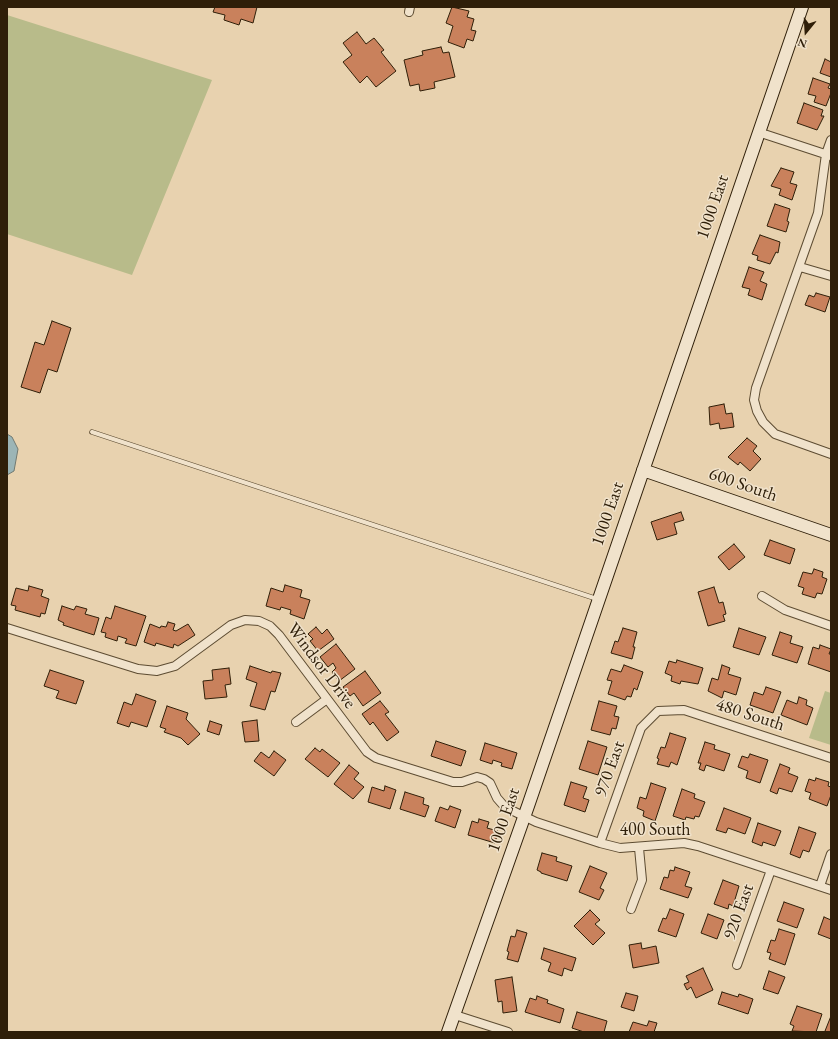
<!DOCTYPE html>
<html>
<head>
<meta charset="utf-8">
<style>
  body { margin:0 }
  #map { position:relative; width:838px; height:1039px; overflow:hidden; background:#e8d2af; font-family:"EB Garamond",serif }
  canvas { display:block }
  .frame { position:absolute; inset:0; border:8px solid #2f1f09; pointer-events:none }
  .north { position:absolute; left:786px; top:12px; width:40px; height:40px; -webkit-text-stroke:3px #f0e2cb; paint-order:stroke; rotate:198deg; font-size:11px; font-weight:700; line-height:16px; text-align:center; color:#2f1f09 }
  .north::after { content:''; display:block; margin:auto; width:14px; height:18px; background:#2f1f09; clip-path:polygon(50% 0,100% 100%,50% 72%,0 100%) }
</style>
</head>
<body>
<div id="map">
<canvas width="838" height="1039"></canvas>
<div class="frame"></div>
<div class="north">N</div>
</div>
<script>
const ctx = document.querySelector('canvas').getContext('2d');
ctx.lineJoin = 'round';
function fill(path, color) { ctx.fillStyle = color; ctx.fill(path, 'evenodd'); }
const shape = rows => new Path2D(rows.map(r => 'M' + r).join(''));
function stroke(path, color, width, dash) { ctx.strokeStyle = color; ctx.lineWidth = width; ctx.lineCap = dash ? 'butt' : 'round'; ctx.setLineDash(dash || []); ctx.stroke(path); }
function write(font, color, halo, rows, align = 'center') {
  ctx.font = font + ' "EB Garamond",serif'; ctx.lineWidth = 3; ctx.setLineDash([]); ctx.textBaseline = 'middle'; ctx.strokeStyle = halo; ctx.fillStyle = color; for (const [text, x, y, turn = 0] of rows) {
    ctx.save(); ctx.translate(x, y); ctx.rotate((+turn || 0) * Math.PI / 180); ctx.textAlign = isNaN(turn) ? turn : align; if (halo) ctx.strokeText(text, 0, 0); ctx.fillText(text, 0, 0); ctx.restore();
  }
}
const green = shape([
  [7,15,212,80,132,275,7,234],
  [825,691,831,693,831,745,809,738]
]);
const water = shape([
  [7,434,12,437,18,449,14,471,7,475,7,434]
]);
const building = shape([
  [215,7,257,7,253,23,241,19,239,25,224,20,225,15,213,12,215,7],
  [452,7,469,11,467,17,474,19,471,30,476,31,473,41,467,39,464,48,448,42,453,26,446,23,452,7],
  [357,32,366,44,374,38,384,50,381,52,396,71,376,87,367,76,360,83,343,62,352,55,343,43,357,32],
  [441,47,443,53,449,52,455,77,434,82,435,88,420,91,419,84,410,86,404,60,423,55,422,51,441,47],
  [825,59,831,62,831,77,820,73,825,59],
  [813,78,830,84,828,88,831,89,831,93,826,106,814,102,816,96,808,94,813,78],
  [804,103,823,110,821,116,824,116,817,130,797,123,804,103],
  [781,168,794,172,790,183,797,185,792,200,779,195,781,189,771,186,781,168],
  [775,204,790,209,787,221,789,222,786,232,767,226,775,204],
  [760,235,780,242,778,253,776,252,770,264,757,260,758,256,752,254,760,235],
  [749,267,764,272,760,281,767,284,762,300,748,295,750,289,742,287,749,267],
  [816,293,830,297,825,312,805,305,809,295,814,297,816,293],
  [52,321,71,328,57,372,48,369,40,393,21,387,35,342,44,345,52,321],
  [724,404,726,414,732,413,734,427,720,429,719,423,710,425,709,407,724,404],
  [747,438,757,446,753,451,761,459,750,471,740,462,738,465,728,457,747,438],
  [681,512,684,520,674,523,677,534,657,540,651,522,681,512],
  [770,540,795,549,790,564,764,555,770,540],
  [734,544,745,557,729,570,718,557,734,544],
  [814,569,823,572,822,577,827,579,822,594,817,593,815,598,802,594,804,588,798,586,803,572,812,574,814,569],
  [285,585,302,590,300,597,310,600,304,619,290,614,291,610,281,607,280,610,266,606,271,588,283,592,285,585],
  [29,586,43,590,41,596,49,599,45,614,41,613,40,617,15,610,16,606,11,605,16,588,28,591,29,586],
  [714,587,719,603,723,602,726,614,723,615,725,621,708,626,698,592,714,587],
  [62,606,74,610,76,606,87,609,85,614,99,618,94,635,63,625,64,623,58,620,62,606],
  [115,606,146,616,136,646,125,643,127,639,118,636,117,641,105,637,106,633,101,632,106,617,111,619,115,606],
  [168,622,175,624,173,630,176,631,188,624,195,635,178,646,174,644,173,648,156,643,155,646,144,642,150,624,160,628,161,626,166,627,168,622],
  [316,627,322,634,327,629,334,639,318,651,310,641,313,639,308,634,316,627],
  [623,628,637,632,633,647,635,647,632,659,611,653,615,641,618,642,623,628],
  [739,628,766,637,759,655,733,647,739,628],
  [780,632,792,636,790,643,803,647,797,663,772,655,780,632],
  [336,644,355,669,339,681,332,672,336,668,333,663,328,667,320,657,336,644],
  [820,645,831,649,829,654,831,654,831,672,808,664,813,647,819,649,820,645],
  [677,660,703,668,698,684,681,681,680,684,671,681,672,676,665,673,669,661,676,663,677,660],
  [624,665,643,672,637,690,634,688,631,697,627,696,625,700,608,694,612,681,607,680,611,669,621,672,624,665],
  [722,665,730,668,728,674,741,678,736,695,724,691,722,698,708,691,712,678,718,680,722,665],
  [250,666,271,673,272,671,281,673,275,692,271,691,265,710,250,706,257,683,246,679,250,666],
  [229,668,231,684,225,685,227,697,205,699,203,681,213,680,212,670,229,668],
  [50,670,84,681,76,704,56,698,59,691,44,686,50,670],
  [365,671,381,693,363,706,354,693,350,696,343,687,365,671],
  [766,687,781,692,773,713,750,705,754,692,763,695,766,687],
  [136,694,156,701,147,727,131,722,129,727,117,723,124,702,132,705,136,694],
  [799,697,807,700,806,705,813,708,807,725,781,715,787,700,797,704,799,697],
  [380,701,389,712,385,714,399,732,387,741,373,722,370,725,362,714,380,701],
  [599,701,617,706,614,716,619,717,616,729,612,728,610,735,591,730,599,701],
  [167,706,188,713,186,719,200,734,188,745,181,738,164,732,166,729,160,727,167,706],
  [257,720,259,741,245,742,242,722,257,720],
  [210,721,222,725,219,735,207,731,210,721],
  [670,733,686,738,677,765,671,762,669,767,657,764,659,759,657,758,661,747,665,748,670,733],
  [436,741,466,751,461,766,431,756,436,741],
  [588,741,607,747,598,775,579,769,588,741],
  [705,742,715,745,714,749,730,754,724,771,706,765,704,771,699,769,701,763,698,763,705,742],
  [485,743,517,753,512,769,501,766,502,763,493,760,492,764,480,760,485,743],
  [315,748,320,752,322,749,340,763,328,777,305,759,315,748],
  [274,751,286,760,274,776,254,761,261,752,269,758,274,751],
  [750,754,768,760,760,783,746,778,748,771,738,767,742,756,748,758,750,754],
  [780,764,790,768,788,773,798,777,792,792,779,788,777,794,770,791,780,764],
  [349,765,359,773,354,779,364,787,353,799,334,784,349,765],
  [816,778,829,782,828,786,831,787,831,795,827,806,809,799,811,793,805,791,809,779,815,781,816,778],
  [571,782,587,787,583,798,589,800,585,812,564,805,571,782],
  [651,783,666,788,655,821,643,816,644,811,637,808,640,797,646,799,651,783],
  [385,786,396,790,390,809,368,802,372,787,384,791,385,786],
  [682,789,695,794,694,798,705,802,699,817,695,816,694,819,686,817,685,820,673,816,682,789],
  [405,792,424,798,423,804,429,806,425,817,400,809,405,792],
  [450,806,461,810,455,828,435,821,440,807,448,810,450,806],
  [724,808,751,818,745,834,728,828,726,833,716,830,724,808],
  [479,819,489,822,487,828,498,831,495,843,468,835,472,821,478,823,479,819],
  [758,823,781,831,775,846,763,842,762,846,752,842,758,823],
  [799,827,816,833,809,852,803,850,800,858,790,854,799,827],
  [542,853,557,857,556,861,572,866,567,881,541,873,541,872,537,870,542,853],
  [590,866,607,873,600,888,604,890,599,900,579,892,590,866],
  [675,867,690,872,685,886,692,888,688,898,660,889,664,877,668,878,670,870,674,871,675,867],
  [723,880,739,886,733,906,729,904,728,909,714,904,723,880],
  [784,902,804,909,797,928,777,921,784,902],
  [670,909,684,914,676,937,658,931,663,918,666,919,670,909],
  [590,910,600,920,595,924,605,933,593,945,574,926,590,910],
  [708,914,724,920,717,939,701,933,708,914],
  [824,917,831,920,831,939,818,934,824,917],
  [779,929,795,934,785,965,769,959,771,953,767,952,771,940,775,941,779,929],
  [517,930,527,933,518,962,507,959,509,952,507,951,511,936,515,937,517,930],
  [641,943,642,949,656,946,659,963,633,968,629,945,641,943],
  [544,948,576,958,572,971,564,968,562,976,548,971,551,963,541,959,544,948],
  [703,968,713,990,696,998,691,987,687,990,684,984,689,982,686,976,703,968],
  [769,971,785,977,778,994,763,989,769,971],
  [512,977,517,1011,503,1013,502,1001,498,1002,495,980,512,977],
  [722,992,738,997,739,994,753,999,748,1014,718,1004,722,992],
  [626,993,638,996,634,1011,621,1007,626,993],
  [537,996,548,1000,547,1003,564,1009,560,1023,525,1012,530,998,536,1000,537,996],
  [797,1006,822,1014,816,1032,792,1031,794,1026,790,1024,797,1006],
  [577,1012,607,1021,604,1032,584,1032,572,1028,577,1012],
  [831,1016,831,1032,828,1032,825,1031,831,1016],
  [649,1021,657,1023,654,1032,629,1032,633,1022,647,1026,649,1021]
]);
const lane = shape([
  [92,432,597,599]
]);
const street = shape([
  [409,12,410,7],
  [758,132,831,156],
  [831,140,826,154,818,213,756,388,754,400,757,411,763,422,775,434,831,454],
  [800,267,831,276],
  [762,596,785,610,831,626],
  [7,628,138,669,157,671,175,666,231,625,245,620,259,621,270,626,279,635,367,752,376,758,453,782,462,782,477,777,484,779,490,783,497,798,504,806,511,810,536,822,600,843,620,848,684,843,698,846,831,890],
  [296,722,327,699],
  [600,843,641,728,658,711,684,710,831,758],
  [820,886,831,854],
  [631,909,642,880,639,848],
  [737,965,771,870],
  [455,1015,508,1032]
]);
const secondary = shape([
  [643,470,831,535],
  [448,1032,528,806,802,7]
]);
const streetNames = [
  ["1000 East",713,207,-71],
  ["600 South",743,485,19],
  ["1000 East",608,514,-71],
  ["Windsor Drive",321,666,53],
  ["480 South",750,715,18],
  ["970 East",610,769,-70],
  ["1000 East",504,820,-71],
  ["400 South",655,830],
  ["920 East",739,912,-70]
];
fill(green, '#b8bb8a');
fill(water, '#9cb5b6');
stroke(water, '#707971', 1);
fill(building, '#c9815c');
stroke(building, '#2f1f09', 1);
stroke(lane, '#5d4c32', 5.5);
stroke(street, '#5d4c32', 10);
stroke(secondary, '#2f1f09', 14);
stroke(lane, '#f0e2cb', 4);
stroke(street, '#f0e2cb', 8);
stroke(secondary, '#f0e2cb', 12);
write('18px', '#2f1f09', '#f0e2cb', streetNames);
</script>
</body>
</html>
